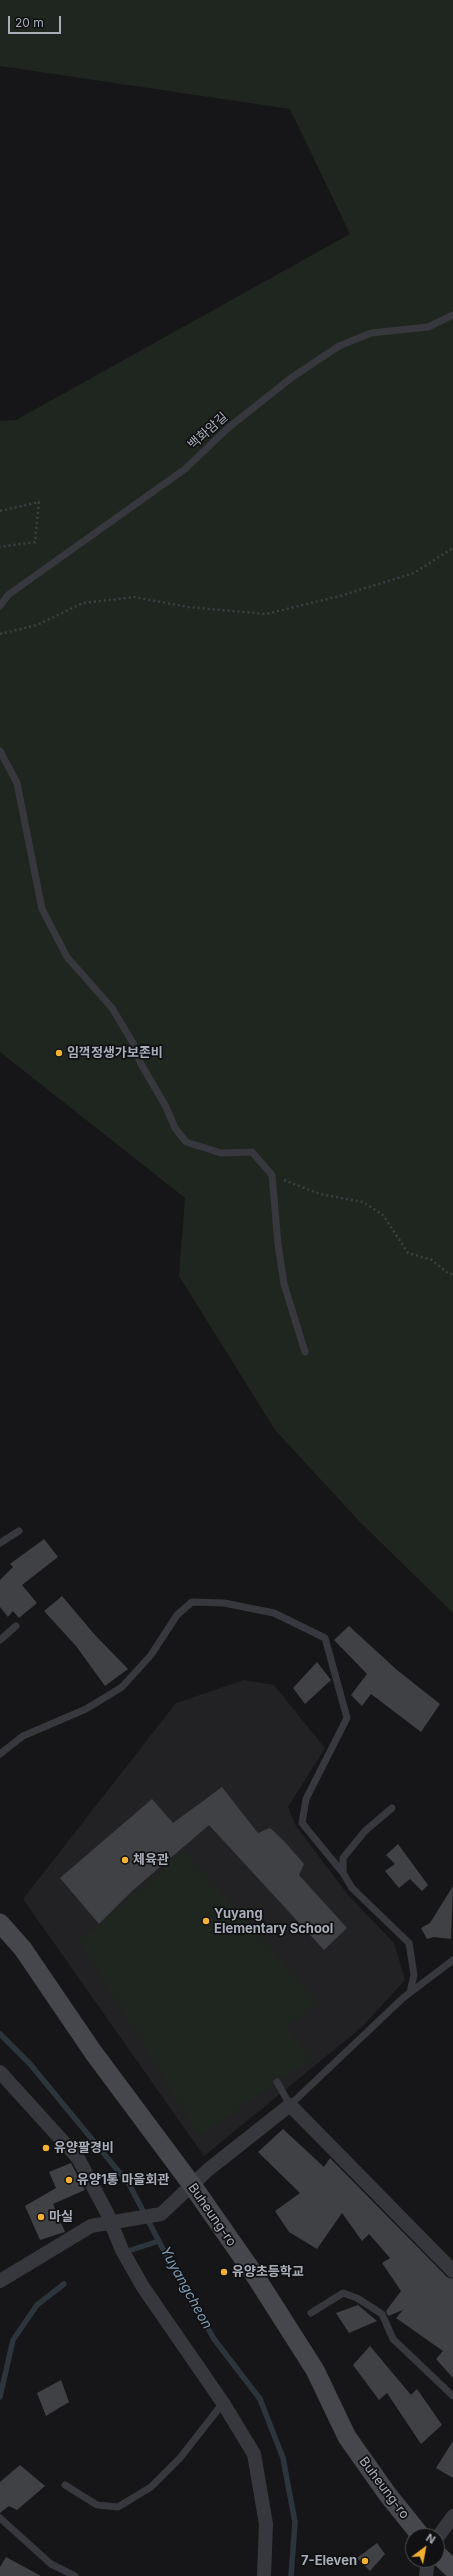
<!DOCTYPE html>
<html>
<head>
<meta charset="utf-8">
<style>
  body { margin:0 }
  #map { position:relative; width:453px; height:2576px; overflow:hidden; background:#161618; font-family:Inter,sans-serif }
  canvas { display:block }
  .north { position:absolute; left:405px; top:2528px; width:40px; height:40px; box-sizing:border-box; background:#111113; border:1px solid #4d4f55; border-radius:50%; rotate:32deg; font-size:11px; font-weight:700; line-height:16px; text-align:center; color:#a8adb8 }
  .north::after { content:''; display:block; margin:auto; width:14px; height:18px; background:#f2b134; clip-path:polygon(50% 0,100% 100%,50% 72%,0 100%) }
  .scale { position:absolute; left:8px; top:16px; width:53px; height:18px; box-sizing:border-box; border:2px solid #a8adb8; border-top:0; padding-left:5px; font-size:12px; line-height:14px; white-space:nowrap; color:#a8adb8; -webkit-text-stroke:3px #111113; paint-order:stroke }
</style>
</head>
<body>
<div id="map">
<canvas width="453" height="2576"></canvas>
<div class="north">N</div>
<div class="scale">20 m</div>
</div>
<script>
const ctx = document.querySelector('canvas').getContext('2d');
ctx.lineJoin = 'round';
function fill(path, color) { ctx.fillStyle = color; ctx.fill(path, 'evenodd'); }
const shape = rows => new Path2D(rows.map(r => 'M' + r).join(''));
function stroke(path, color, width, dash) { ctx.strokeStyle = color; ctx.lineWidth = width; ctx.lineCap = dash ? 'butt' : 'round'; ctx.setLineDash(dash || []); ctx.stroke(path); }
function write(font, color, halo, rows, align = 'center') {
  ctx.font = font + ' Inter,"Noto Sans KR",sans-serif'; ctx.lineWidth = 3.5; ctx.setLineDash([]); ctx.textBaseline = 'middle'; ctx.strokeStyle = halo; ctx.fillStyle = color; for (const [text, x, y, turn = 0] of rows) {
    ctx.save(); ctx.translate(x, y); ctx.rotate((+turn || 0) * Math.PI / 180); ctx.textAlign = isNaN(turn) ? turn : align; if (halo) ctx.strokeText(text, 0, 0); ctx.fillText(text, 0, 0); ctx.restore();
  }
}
const built = shape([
  [244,1680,274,1685,325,1748,288,1807,296,1826,348,1895,394,1943,405,1980,362,2027,204,2156,23,1899,176,1703]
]);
const green = shape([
  [0,0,453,0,453,1613,359,1521,275,1430,179,1276,185,1198,0,1052,0,421,16,420,350,234,290,109,0,66],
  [184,1851,319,2002,287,2027,313,2060,277,2082,200,2137,79,1941]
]);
const stream = shape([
  [0,2034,30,2064,129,2184,164,2251,214,2339,260,2399,283,2458,295,2522,291,2576],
  [131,2250,159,2241],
  [0,2397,13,2340,37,2305,64,2284]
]);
const building = shape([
  [44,1539,58,1557,22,1585,37,1603,19,1618,13,1611,8,1617,0,1607,0,1580,13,1567,10,1564],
  [62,1596,95,1635,128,1669,105,1686,76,1646,44,1611],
  [349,1626,397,1670,440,1704,421,1732,371,1694,362,1706,351,1695,367,1674,334,1640],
  [317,1662,331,1680,305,1704,293,1688],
  [222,1787,258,1833,270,1828,284,1841,304,1864,299,1875,347,1928,324,1950,209,1825,132,1891,99,1924,60,1878,152,1799,173,1823],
  [398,1844,428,1885,422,1891,410,1879,399,1888,385,1871,395,1864,386,1855],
  [453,1886,451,1939,434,1937,427,1939,421,1928,430,1923],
  [283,2129,324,2167,330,2158,447,2277,453,2279,453,2378,436,2359,443,2351,396,2318,403,2310,388,2316,386,2311,401,2291,382,2263,390,2258,369,2234,362,2241,342,2213,317,2249,289,2232,275,2211,300,2193,258,2152],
  [71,2163,85,2190,53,2204,65,2232,40,2240,25,2206,56,2188,49,2172],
  [358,2305,377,2321,349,2333,336,2313],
  [370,2346,411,2395,417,2389,442,2425,421,2444,387,2393,379,2400,353,2365],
  [61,2380,69,2402,46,2416,37,2393],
  [453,2441,453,2478,436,2468],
  [20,2465,45,2486,17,2510,9,2506,0,2513,0,2482],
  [377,2543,385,2554,370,2571,357,2558],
  [6,2557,41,2576,0,2576,0,2567]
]);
const path = shape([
  [0,511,39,502,35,542,0,547],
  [0,634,37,625,83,603,134,597,188,607,266,614,340,596,414,573,453,548],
  [284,1180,320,1194,363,1202,383,1215,408,1253,432,1260,449,1274,453,1274]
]);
const lane = shape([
  [0,606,8,595,185,469,228,428,291,378,339,346,371,333,428,327,453,315],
  [0,751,17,783,42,909,67,957,112,1008,133,1043,140,1062,166,1107,175,1128,186,1142,221,1153,252,1152,272,1175,278,1244,284,1284,305,1352],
  [0,1543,19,1531],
  [0,1640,16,1626],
  [0,1754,23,1736,86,1709,122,1687,151,1655,177,1615,192,1602,224,1603,274,1613,325,1638,347,1718,306,1799,302,1823,343,1873,352,1888,409,1943,414,1975,410,1992],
  [343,1873,343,1858,365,1831,392,1808],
  [277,2082,290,2105,403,1998,453,1960],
  [311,2313,343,2293,357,2298,382,2314,393,2339,453,2396],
  [65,2485,97,2505,118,2507,151,2487,180,2458,223,2403],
  [0,2518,51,2564,75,2576]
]);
const street = shape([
  [0,2072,78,2158,107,2213,122,2250,143,2287,223,2403,254,2454,266,2524,264,2576],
  [0,2281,91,2226,161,2214,209,2169,290,2105,453,2271],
  [437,2538,453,2516],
  [426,2576,428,2560]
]);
const secondary = shape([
  [0,1923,23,1949,93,2052,192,2185,252,2271,315,2370,347,2437,388,2495,421,2536],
  [437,2554,453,2569]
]);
const markers = [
  [59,1053,4,"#f2b134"],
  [125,1860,4,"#f2b134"],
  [206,1921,4,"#f2b134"],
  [46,2148,4,"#f2b134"],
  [69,2180,4,"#f2b134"],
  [41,2217,4,"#f2b134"],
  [224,2272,4,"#f2b134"],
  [365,2561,4,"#f2b134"]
];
const streetNames = [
  ["백화암길",208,431,-42],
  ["Buheung-ro",212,2215,55],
  ["Buheung-ro",384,2488,53]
];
const poiNames = [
  ["임꺽정생가보존비",67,1053],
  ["체육관",133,1860],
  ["Yuyang",214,1914],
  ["Elementary School",214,1929],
  ["유양팔경비",54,2148],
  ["유양1통 마을회관",77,2180],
  ["마실",49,2217],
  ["유양초등학교",232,2272],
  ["7-Eleven",357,2561,"right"]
];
const waterNames = [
  ["Yuyangcheon",186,2288,61]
];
fill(built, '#222225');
fill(green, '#1e261f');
stroke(stream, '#2c353c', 5.5);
fill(building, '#404145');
stroke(path, '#3d3f44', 2.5, [2, 3]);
stroke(lane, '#37383d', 7);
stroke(street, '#37383d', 14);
stroke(secondary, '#45474d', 19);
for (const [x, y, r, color] of markers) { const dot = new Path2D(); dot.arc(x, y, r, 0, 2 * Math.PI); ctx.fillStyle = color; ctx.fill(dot); stroke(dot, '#111113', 1.5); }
write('13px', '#a8adb8', '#111113', streetNames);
write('bold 13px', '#a8adb8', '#111113', poiNames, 'left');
write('italic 14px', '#7f9bb3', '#111113', waterNames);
</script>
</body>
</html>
